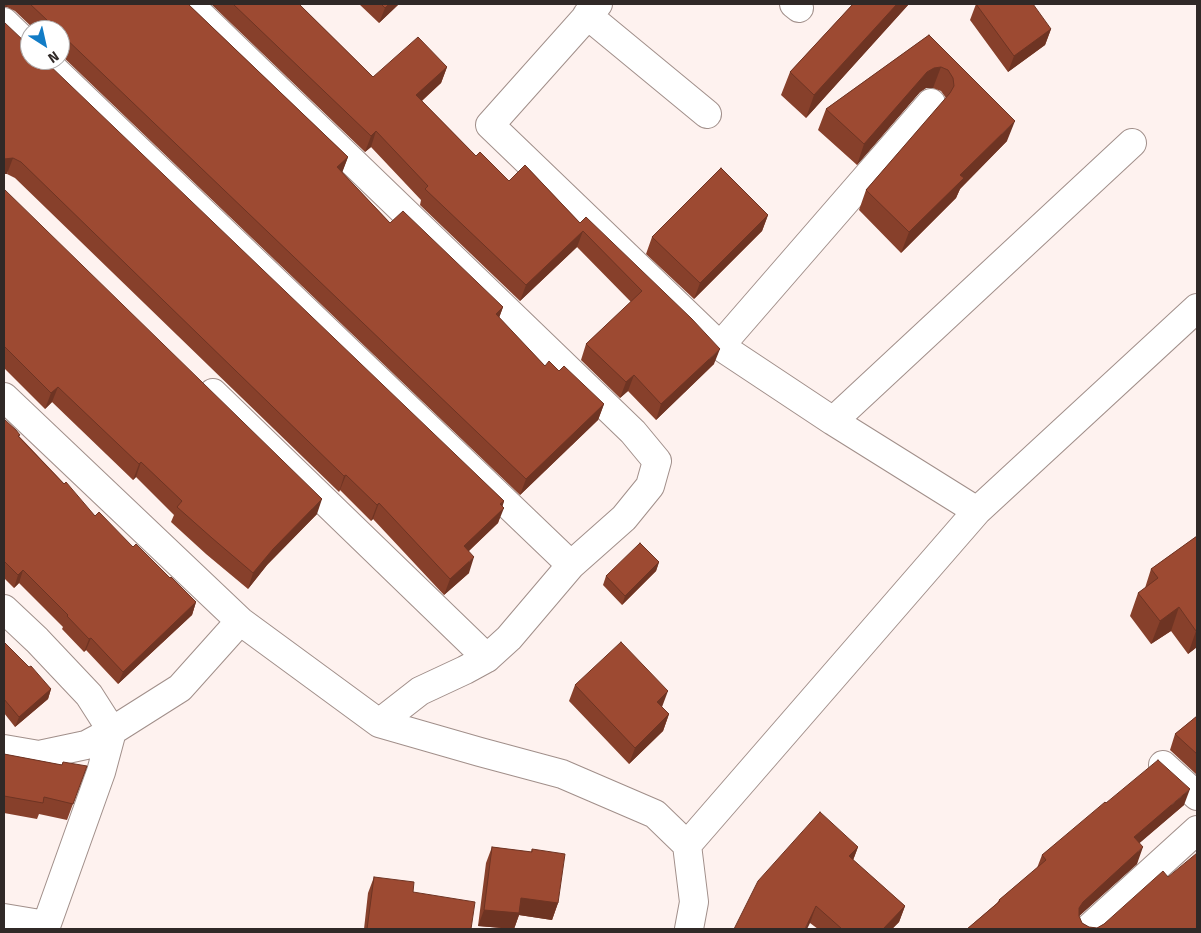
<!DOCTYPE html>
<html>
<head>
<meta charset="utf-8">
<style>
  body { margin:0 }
  #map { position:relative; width:1201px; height:933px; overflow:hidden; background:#fef2ef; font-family:"Fira Sans",sans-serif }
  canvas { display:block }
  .frame { position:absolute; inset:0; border:5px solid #302927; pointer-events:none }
  .north { position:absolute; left:20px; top:20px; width:50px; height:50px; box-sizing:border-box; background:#fff; border:1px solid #aca9a9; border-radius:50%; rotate:145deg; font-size:14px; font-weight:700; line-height:20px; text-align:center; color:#302927 }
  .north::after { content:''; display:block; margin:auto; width:18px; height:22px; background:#127cc6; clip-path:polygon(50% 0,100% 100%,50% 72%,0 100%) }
</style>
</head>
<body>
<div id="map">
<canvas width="1201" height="933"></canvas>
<div class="frame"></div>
<div class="north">N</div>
</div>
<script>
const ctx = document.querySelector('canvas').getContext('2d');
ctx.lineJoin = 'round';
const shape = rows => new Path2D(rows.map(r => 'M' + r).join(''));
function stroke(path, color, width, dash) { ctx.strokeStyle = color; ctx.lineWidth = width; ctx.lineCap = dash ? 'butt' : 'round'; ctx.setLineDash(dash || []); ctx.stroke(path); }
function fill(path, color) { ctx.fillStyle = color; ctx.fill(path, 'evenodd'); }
const minor = shape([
  [189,4,633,432,657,461,650,486,624,518,571,565,509,638,487,658,465,670,420,691,379,723],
  [598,4,490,125,720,346],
  [794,4,799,8],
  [587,15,707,114],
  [4,22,30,47],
  [44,60,571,565],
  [213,393,487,658],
  [4,397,240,621,379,723,480,752,562,774,655,814,687,845,694,902,689,929],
  [833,421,1132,143],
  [977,511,1197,308],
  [4,609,37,640,89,695,112,731,101,772,45,929],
  [4,749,39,755,86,745,112,731,180,688,240,621],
  [1163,765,1197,796],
  [687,845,977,511,833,421,720,346,931,103],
  [4,918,46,925],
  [1088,929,1197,830]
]);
const wall = shape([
  [4,4,188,4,348,157,342,172,390,223,503,307,499,318,545,366,559,371,604,404,598,420,520,495,60,54,60,30,35,30,15,11,7,7],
  [211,4,299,4,373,77,447,67,441,83,422,101,476,156,509,181,525,165,714,364,656,420,628,391,620,398,581,360,586,344,631,302,577,247,520,301,420,205,421,200,371,147,365,152],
  [359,4,399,4,379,23],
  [853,4,909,4,806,118,781,95,790,72],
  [976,4,1051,29,1045,45,1008,72,970,20],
  [929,35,1007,141,960,189,956,198,901,253,859,210,866,190,946,98,941,91,933,88,926,88,920,92,857,165,818,130,826,109],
  [30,60,504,501,498,523,469,551,469,573,444,595,373,519,371,521,340,490,339,492,15,178,7,174],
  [4,189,317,514,267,565,248,589,206,554,171,522,174,515,136,477,133,480,52,402,45,409,4,368],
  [768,215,762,231,694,299,646,254,652,237],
  [4,419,20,435,19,436,95,516,170,578,196,602,192,615,118,684,86,650,84,652,62,629,63,627,19,583,14,588,4,578],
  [1197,536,1197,647,1188,654,1171,631,1151,644,1130,616,1138,593,1145,588,1151,569],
  [659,562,656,571,622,605,603,585,606,576],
  [4,642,51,689,48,699,15,727,4,713],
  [575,685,662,707,669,714,663,731,629,764,569,701],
  [1197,716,1197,775,1170,750,1175,734],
  [4,754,62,765,87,766,67,820,39,814,37,819,4,813],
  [1106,803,1184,805,1139,843,1137,864,1079,916,1082,923,1089,927,1097,928,1104,924,1168,877,1197,929,967,929,997,903,999,900,1037,868,1042,855],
  [492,847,531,852,532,849,558,903,552,920,519,915,514,929,478,926,486,863],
  [858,847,853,860,905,906,899,922,892,929,818,929,810,923,734,929],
  [374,877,413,892,471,929,364,929,368,893]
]);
const shadedWall = shape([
  [4,4,8,4,7,7,4,7],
  [389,4,399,4,379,23,385,8],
  [897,4,909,4,806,118,814,95],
  [1051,29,1045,45,1008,72,1014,56],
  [447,67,441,83,410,111,416,95],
  [941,67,933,88,926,88,920,92,857,165,864,144,927,72,934,68],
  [1015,121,1007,141,960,189,956,198,901,253,909,232,960,175],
  [376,131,371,147,365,152,371,136],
  [348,157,342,173,337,167],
  [5,158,13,158,7,174,4,174,4,159],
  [768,215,762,231,694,299,700,283],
  [583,231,577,247,520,301,526,285],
  [503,307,497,323,496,314],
  [720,349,714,364,656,420,661,404],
  [634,375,628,391,620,398,626,382],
  [58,387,52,402,45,409,51,393],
  [604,404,598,420,520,495,526,479],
  [141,462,136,477,133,480,139,464],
  [346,475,340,490,339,492,344,476],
  [322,499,317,514,267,565,248,589,253,573,273,549],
  [504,501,500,512,504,508,498,523,458,561,464,546],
  [379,503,373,519,371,521,377,505],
  [474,557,469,573,444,595,450,579],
  [659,562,656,571,622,605,625,596],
  [23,570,19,583,14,588,18,575],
  [196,602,192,615,118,684,123,672],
  [1179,607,1171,631,1151,644,1160,621],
  [1197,630,1197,647,1188,654,1196,631],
  [91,638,86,650,84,652,89,639],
  [51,689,48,699,15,727,19,717],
  [668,691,662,707,657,702],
  [669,714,663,731,629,764,635,748],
  [1190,789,1184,805,1128,853,1134,837],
  [858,847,852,863,849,856],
  [1143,847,1137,864,1077,918,1079,908,1083,902],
  [521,898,558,903,552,920,519,915,514,929,478,926,484,910],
  [816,906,810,923,807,929,805,929],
  [905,906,899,922,892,929,883,929]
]);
const building = shape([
  [30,4,188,4,348,157,337,167,390,223,403,211,503,307,496,314,545,366,549,361,559,371,564,366,604,404,526,479,60,33,60,30,51,29,47,20,30,4],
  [233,4,299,4,373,77,418,37,447,67,416,95,476,156,480,152,509,181,525,165,580,223,586,217,692,319,720,349,661,404,634,375,626,382,586,344,642,291,583,231,526,285,425,189,428,186,376,131,371,136,233,4],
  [381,4,389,4,385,8,381,4],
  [853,4,897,4,814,95,790,72,853,4],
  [976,4,1033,4,1051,29,1014,56,976,4],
  [4,22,25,42,30,45,30,60,44,60,504,501,500,504,504,508,464,546,474,557,450,579,379,503,377,505,346,475,344,476,21,162,13,158,4,159,4,22],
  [929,35,1015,121,960,175,964,178,909,232,866,190,950,93,954,86,953,78,948,70,941,67,934,68,927,72,864,144,826,109,929,35],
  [721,168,768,215,700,283,652,237,721,168],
  [4,189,322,499,273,549,253,573,212,538,177,507,182,501,141,462,139,464,58,387,51,393,4,346,4,189],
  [4,419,16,430,20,435,18,436,64,484,66,482,95,516,99,512,133,547,136,544,170,578,171,577,196,602,123,672,91,638,89,639,67,616,68,615,23,570,18,575,4,561,4,419],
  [1197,536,1197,630,1196,631,1179,607,1160,621,1138,593,1158,578,1151,569,1197,536],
  [640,543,659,562,625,596,606,576,640,543],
  [4,642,29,667,31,666,51,689,19,717,4,699,4,642],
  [621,642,668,691,657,702,669,714,635,748,575,685,621,642],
  [1197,716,1197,754,1175,734,1197,716],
  [4,754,62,765,63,762,87,766,73,804,44,797,43,803,4,796,4,754],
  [1158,760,1190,789,1134,837,1143,847,1083,902,1079,908,1079,916,1082,923,1089,927,1097,928,1104,924,1163,871,1168,877,1197,853,1197,929,967,929,1000,901,999,900,1046,860,1042,855,1105,802,1106,803,1158,760],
  [820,812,858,847,849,856,905,906,883,929,842,929,816,906,805,929,734,929,758,881,820,812],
  [492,847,532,852,532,849,565,854,558,903,521,898,519,913,484,910,492,847],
  [374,877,414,882,413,892,475,902,471,929,367,929,374,877]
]);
stroke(minor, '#a18f8a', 30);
stroke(minor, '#fff', 28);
fill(wall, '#87402b');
fill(shadedWall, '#6e3423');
fill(building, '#9d4a32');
stroke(building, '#6e3423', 1);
</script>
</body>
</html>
